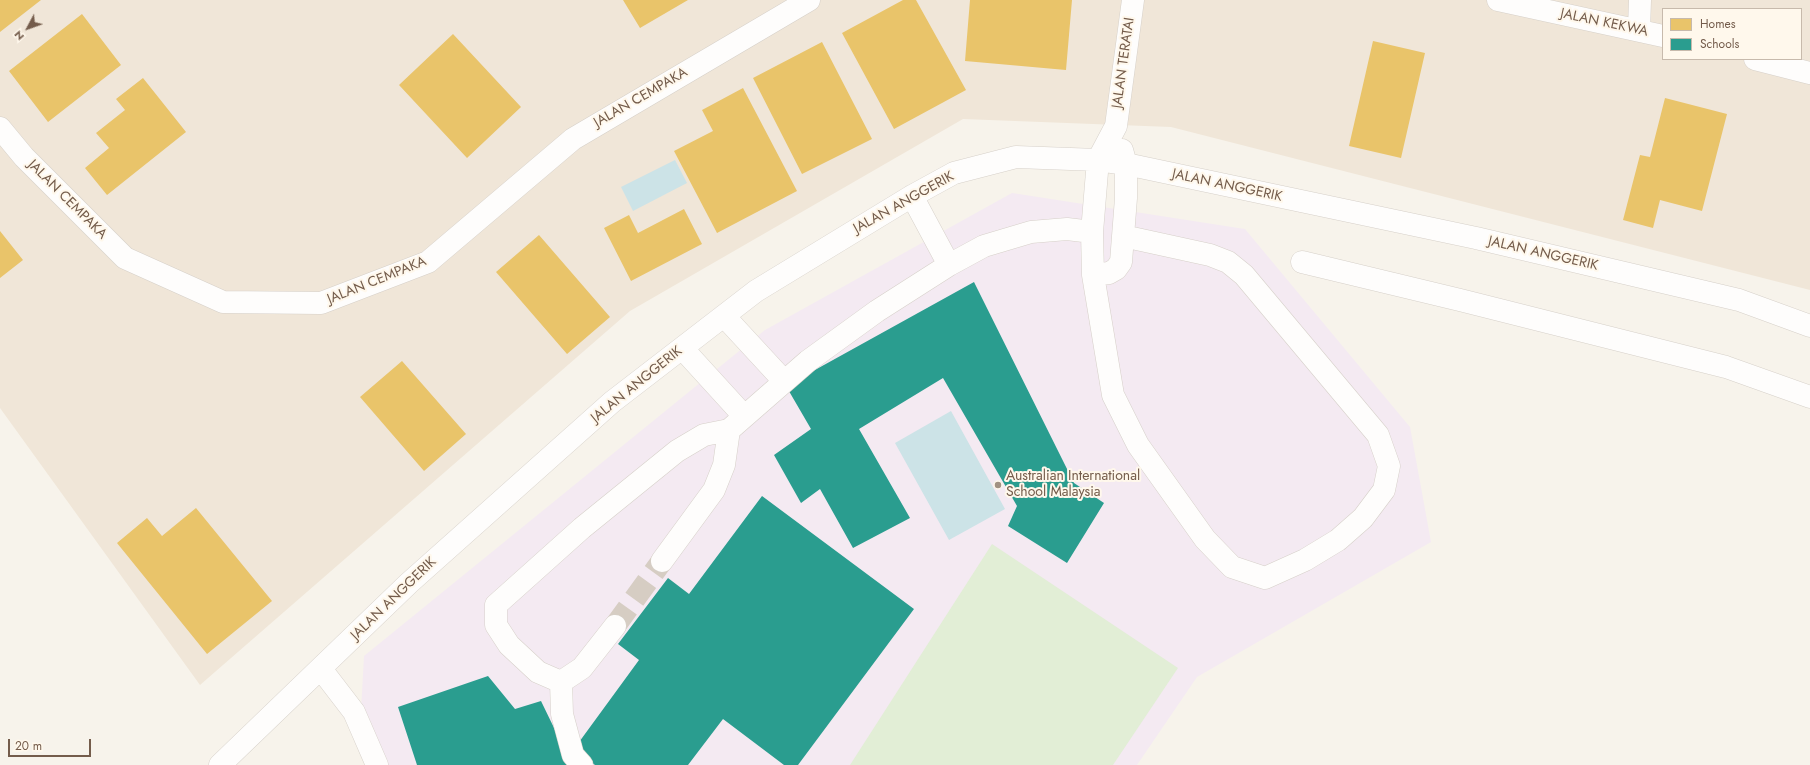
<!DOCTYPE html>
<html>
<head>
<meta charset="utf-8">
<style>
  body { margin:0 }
  #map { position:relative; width:1810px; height:765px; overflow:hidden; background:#f7f3eb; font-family:Jost,sans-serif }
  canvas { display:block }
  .legend { position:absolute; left:1662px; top:8px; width:140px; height:52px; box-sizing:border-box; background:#fff8ec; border:1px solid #c7baac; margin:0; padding:5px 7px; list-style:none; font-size:12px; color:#745c4b }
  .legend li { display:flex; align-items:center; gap:8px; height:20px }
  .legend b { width:20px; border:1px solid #c7baac }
  .north { position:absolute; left:8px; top:8px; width:40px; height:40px; -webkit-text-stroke:3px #fff8ec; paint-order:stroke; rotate:229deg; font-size:11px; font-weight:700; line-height:16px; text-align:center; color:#745c4b }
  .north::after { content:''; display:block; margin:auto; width:14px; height:18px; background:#745c4b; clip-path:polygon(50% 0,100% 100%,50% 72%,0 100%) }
  .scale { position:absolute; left:8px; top:739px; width:83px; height:18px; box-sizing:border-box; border:2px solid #745c4b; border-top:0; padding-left:5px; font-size:12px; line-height:14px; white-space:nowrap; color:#745c4b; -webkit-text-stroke:3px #fff8ec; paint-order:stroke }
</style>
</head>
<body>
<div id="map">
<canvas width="1810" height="765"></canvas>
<ul class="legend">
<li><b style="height:11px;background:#e9c46a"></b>Homes</li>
<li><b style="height:11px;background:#2a9d8f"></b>Schools</li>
</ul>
<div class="north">N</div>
<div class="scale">20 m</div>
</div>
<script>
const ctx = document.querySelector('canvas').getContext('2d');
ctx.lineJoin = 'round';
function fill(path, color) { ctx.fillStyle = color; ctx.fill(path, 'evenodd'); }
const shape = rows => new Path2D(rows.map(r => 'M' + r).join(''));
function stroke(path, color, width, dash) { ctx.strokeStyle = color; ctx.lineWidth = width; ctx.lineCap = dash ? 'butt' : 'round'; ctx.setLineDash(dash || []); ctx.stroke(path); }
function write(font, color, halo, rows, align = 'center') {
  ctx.font = font + ' Jost,sans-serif'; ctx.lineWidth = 4; ctx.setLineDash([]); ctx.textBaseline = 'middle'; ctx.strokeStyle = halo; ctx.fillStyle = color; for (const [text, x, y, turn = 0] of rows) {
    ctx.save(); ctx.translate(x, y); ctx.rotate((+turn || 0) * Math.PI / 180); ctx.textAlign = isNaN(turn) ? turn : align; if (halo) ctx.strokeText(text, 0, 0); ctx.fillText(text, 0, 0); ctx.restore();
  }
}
const residential = shape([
  [0,0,1810,0,1810,290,1171,127,963,119,630,311,200,685,0,408],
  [1663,9,1801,9,1801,59,1663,59]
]);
const education = shape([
  [1012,193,1245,229,1410,427,1431,542,1197,677,1137,765,385,765,361,711,364,656,765,330]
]);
const green = shape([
  [992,544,1178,668,1113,765,850,765]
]);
const water = shape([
  [675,160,687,183,633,211,621,187],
  [951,411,1005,509,949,540,895,443]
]);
const homes = shape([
  [0,0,41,0,0,32],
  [623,0,688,0,640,28],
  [903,0,916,0,966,90,894,129,842,33],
  [970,0,1072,0,1066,70,965,61],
  [82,14,121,65,48,122,9,71],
  [453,34,521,107,467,158,399,85],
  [1373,41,1425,53,1401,158,1349,146],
  [822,42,872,139,802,174,753,78],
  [143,78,186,132,107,195,85,168,109,148,96,133,125,110,116,99],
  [743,88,797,191,717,233,674,151,713,131,702,110],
  [1665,98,1727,114,1702,211,1660,200,1653,228,1623,220,1640,155,1650,157],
  [684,209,702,244,631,281,604,228,629,215,638,233],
  [0,231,23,260,0,278],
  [539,235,610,317,567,354,496,272],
  [402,361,466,434,424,471,360,397],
  [196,508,272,601,207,654,117,543,147,518,162,536]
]);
const schools = shape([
  [974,282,1074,483,1104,503,1067,563,1008,526,1017,506,943,378,859,429,910,518,853,548,820,489,801,503,774,455,811,429,786,386],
  [762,496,914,609,798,765,784,765,723,719,688,765,595,765,574,749,639,660,618,644,668,578,689,594],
  [488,676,515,709,541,701,572,765,417,765,398,707]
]);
const minorTunnel = shape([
  [615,626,662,561]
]);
const minor = shape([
  [1498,0,1663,36],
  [1639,29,1640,0],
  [1755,59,1810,73],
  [0,128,24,157,125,258,223,302,321,303,428,262,573,139,809,0],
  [912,196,949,265],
  [1123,236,1210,255,1228,262,1244,275,1378,435,1389,466,1384,490,1363,518,1338,540,1305,560,1265,578,1232,567,1205,539,1138,445,1113,395,1093,275,1092,232,1098,160,1116,126,1133,0],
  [1302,262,1460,300,1726,367,1810,397],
  [1093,275,1109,273,1116,269,1121,262,1126,198,1126,164,1122,150],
  [724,316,784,381],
  [682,348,744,416],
  [662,561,714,490,724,465,729,430],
  [615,626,582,668,561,682,538,672,509,645,496,625,496,605,582,528,677,451,704,435,729,430,808,361,877,311,949,265,984,246,1031,232,1067,229,1092,232],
  [321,669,354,712,377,765],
  [561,682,562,714,573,755,582,765],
  [220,765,409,583,612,402,756,291,912,196,954,173,1016,157,1098,160,1126,164,1476,238,1739,300,1810,326]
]);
const markers = [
  [998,485,4,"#a29183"]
];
const streetNames = [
  ["JALAN KEKWA",1604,23,12],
  ["JALAN TERATAI",1124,63,-82],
  ["JALAN CEMPAKA",641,98,-30],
  ["JALAN ANGGERIK",1227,186,12],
  ["JALAN CEMPAKA",67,200,45],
  ["JALAN ANGGERIK",904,203,-29],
  ["JALAN ANGGERIK",1543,254,13],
  ["JALAN CEMPAKA",377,281,-22],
  ["JALAN ANGGERIK",637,385,-39],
  ["JALAN ANGGERIK",394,599,-44]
];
const poiNames = [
  ["Australian International",1006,477],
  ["School Malaysia",1006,493]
];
fill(residential, '#f0e6d8');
fill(education, '#f4eaf2');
fill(green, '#e2eed6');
fill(water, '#cce3e7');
fill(homes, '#e9c46a');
fill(schools, '#2a9d8f');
stroke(minorTunnel, '#d6cdc3', 22, [22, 11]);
stroke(minor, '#d6d0c9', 23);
stroke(minor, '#fefdfc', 22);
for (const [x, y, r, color] of markers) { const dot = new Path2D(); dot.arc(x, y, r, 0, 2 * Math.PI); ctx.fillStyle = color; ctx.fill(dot); stroke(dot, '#fff8ec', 1.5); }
write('14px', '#745c4b', '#fff8ec', streetNames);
write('14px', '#745c4b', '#fff8ec', poiNames, 'left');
</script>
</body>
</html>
